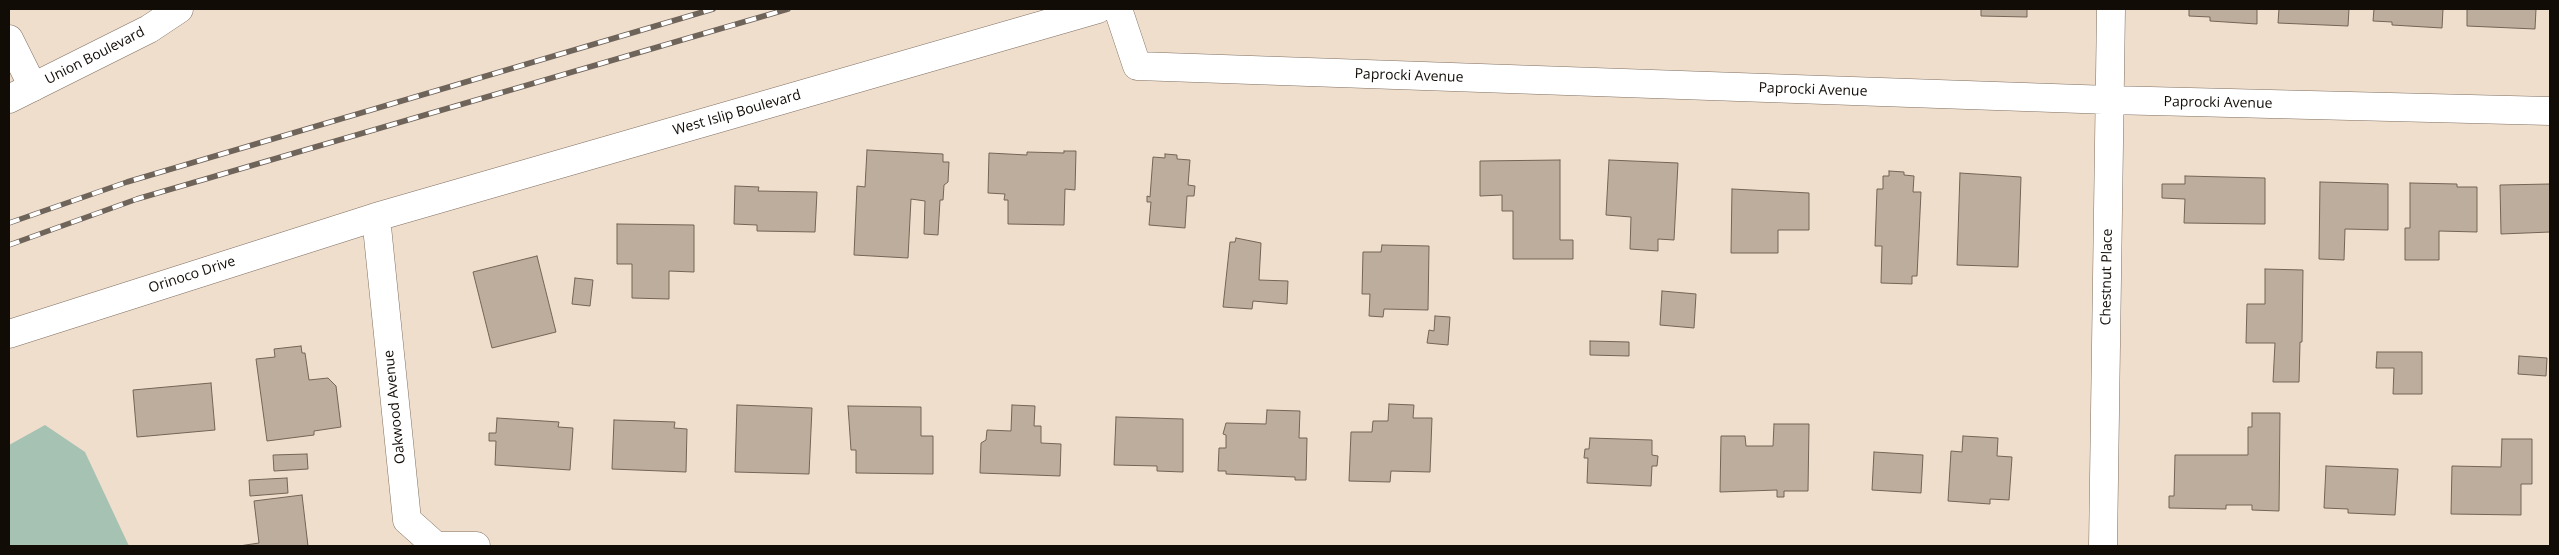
<!DOCTYPE html>
<html>
<head>
<meta charset="utf-8">
<style>
  body { margin:0 }
  #map { position:relative; width:2559px; height:555px; overflow:hidden; background:#f0decd; font-family:"Open Sans",sans-serif }
  canvas { display:block }
  .frame { position:absolute; inset:0; border:10px solid #120c07; pointer-events:none }
</style>
</head>
<body>
<div id="map">
<canvas width="2559" height="555"></canvas>
<div class="frame"></div>
</div>
<script>
const ctx = document.querySelector('canvas').getContext('2d');
ctx.lineJoin = 'round';
function fill(path, color) { ctx.fillStyle = color; ctx.fill(path, 'evenodd'); }
const shape = rows => new Path2D(rows.map(r => 'M' + r).join(''));
function stroke(path, color, width, dash) { ctx.strokeStyle = color; ctx.lineWidth = width; ctx.lineCap = dash ? 'butt' : 'round'; ctx.setLineDash(dash || []); ctx.stroke(path); }
function write(font, color, halo, rows, align = 'center') {
  ctx.font = font + ' "Open Sans",sans-serif'; ctx.lineWidth = 4; ctx.setLineDash([]); ctx.textBaseline = 'middle'; ctx.strokeStyle = halo; ctx.fillStyle = color; for (const [text, x, y, turn = 0] of rows) {
    ctx.save(); ctx.translate(x, y); ctx.rotate((+turn || 0) * Math.PI / 180); ctx.textAlign = isNaN(turn) ? turn : align; if (halo) ctx.strokeText(text, 0, 0); ctx.fillText(text, 0, 0); ctx.restore();
  }
}
const green = shape([
  [45,425,85,452,129,546,9,546,9,445]
]);
const building = shape([
  [1981,9,2027,9,2027,17,1981,16,1981,9],
  [2189,9,2257,9,2257,24,2210,21,2210,17,2189,16,2189,9],
  [2279,9,2349,9,2348,26,2278,23,2279,9],
  [2374,9,2443,9,2442,28,2392,25,2392,22,2373,21,2374,9],
  [2467,9,2536,9,2535,29,2467,26,2467,9],
  [867,150,943,154,943,162,949,162,948,182,944,185,943,200,940,200,938,235,924,234,925,201,911,199,908,258,854,255,857,186,865,187,867,150],
  [1064,151,1076,151,1075,190,1065,189,1064,225,1008,224,1008,200,1004,200,1005,194,988,193,989,153,1027,155,1027,152,1064,153,1064,151],
  [1165,154,1177,155,1177,159,1190,160,1188,185,1195,186,1194,196,1187,196,1185,228,1149,225,1151,202,1147,202,1147,196,1150,197,1153,157,1165,158,1165,154],
  [1560,160,1560,240,1573,240,1573,259,1513,259,1513,211,1502,211,1502,195,1480,196,1480,161,1560,160],
  [1609,160,1678,163,1674,240,1658,239,1658,251,1630,249,1631,217,1606,215,1609,160],
  [1889,171,1904,172,1904,175,1914,176,1913,192,1921,192,1917,276,1912,276,1912,284,1881,283,1882,246,1875,246,1877,189,1883,189,1883,176,1889,176,1889,171],
  [1960,173,2021,177,2018,267,1957,265,1960,173],
  [2185,176,2265,178,2265,224,2184,223,2185,199,2162,198,2162,184,2185,184,2185,176],
  [2320,182,2388,184,2388,230,2345,229,2344,260,2319,259,2320,182],
  [2410,183,2457,184,2457,187,2477,187,2477,232,2439,231,2439,260,2405,260,2405,228,2410,228,2410,183],
  [2550,184,2550,232,2501,234,2500,185,2550,184],
  [735,186,759,187,758,191,817,192,815,232,757,231,757,225,734,224,735,186],
  [1732,189,1809,193,1809,230,1778,230,1778,253,1731,253,1732,189],
  [617,224,694,225,694,272,669,271,669,299,632,298,632,264,617,264,617,224],
  [1236,238,1261,243,1259,280,1288,281,1287,304,1253,301,1252,309,1223,307,1230,242,1235,242,1236,238],
  [1382,245,1429,246,1428,310,1384,309,1383,317,1369,316,1370,294,1362,294,1363,252,1381,252,1382,245],
  [537,256,556,332,492,348,473,272,537,256],
  [2265,269,2303,270,2302,342,2300,342,2299,382,2273,382,2275,343,2246,343,2247,304,2265,304,2265,269],
  [575,278,593,280,590,306,572,304,575,278],
  [1662,291,1696,294,1694,328,1660,325,1662,291],
  [1435,316,1450,317,1448,345,1427,343,1429,330,1434,331,1435,316],
  [1590,341,1629,342,1629,356,1590,355,1590,341],
  [301,346,302,353,305,353,309,380,328,378,336,386,341,427,314,431,314,435,267,441,256,359,275,357,274,349,301,346],
  [2377,352,2422,352,2422,394,2393,394,2394,368,2376,368,2377,352],
  [2519,356,2547,358,2546,376,2518,374,2519,356],
  [211,383,215,430,137,437,133,390,211,383],
  [1389,404,1414,405,1413,418,1432,418,1430,472,1391,471,1390,482,1349,481,1351,432,1372,432,1373,421,1388,421,1389,404],
  [737,405,812,408,809,474,735,472,737,405],
  [1012,405,1035,406,1034,426,1041,426,1041,443,1061,444,1060,476,980,473,981,443,986,440,987,430,1011,431,1012,405],
  [848,406,921,407,921,436,933,436,933,474,856,473,856,450,851,450,848,406],
  [1267,410,1300,411,1299,438,1307,438,1306,480,1295,480,1295,477,1226,474,1226,471,1218,471,1219,448,1226,448,1226,435,1223,434,1226,423,1266,424,1267,410],
  [2252,413,2280,413,2279,511,2252,510,2252,505,2226,505,2226,509,2169,508,2169,496,2174,496,2175,455,2248,455,2248,427,2252,427,2252,413],
  [1116,417,1183,419,1183,472,1157,471,1157,466,1114,465,1116,417],
  [497,418,559,422,558,427,573,428,570,470,495,465,496,441,489,441,489,433,496,433,497,418],
  [614,420,675,422,674,428,687,429,686,472,612,469,614,420],
  [1774,424,1809,424,1808,491,1784,491,1784,497,1777,497,1777,490,1720,492,1721,436,1745,436,1746,446,1773,446,1774,424],
  [1963,436,1998,438,1997,456,2012,457,2009,500,1990,499,1990,504,1948,501,1951,451,1962,452,1963,436],
  [1590,438,1652,440,1652,455,1658,456,1657,466,1652,466,1651,486,1587,483,1588,458,1584,458,1585,449,1589,449,1590,438],
  [2502,439,2532,439,2532,484,2521,484,2521,515,2451,514,2452,466,2501,467,2502,439],
  [1874,452,1923,455,1921,493,1872,490,1874,452],
  [307,454,308,469,274,471,273,455,307,454],
  [2326,466,2398,469,2395,515,2348,513,2348,509,2324,508,2326,466],
  [287,478,288,493,250,496,249,480,287,478],
  [302,495,308,546,239,546,259,543,254,501,302,495]
]);
const minor = shape([
  [1118,9,1137,66,2110,100,2550,111],
  [9,39,33,87],
  [376,217,407,520,436,546,476,546],
  [9,334,376,217,1098,9],
  [2103,546,2111,9]
]);
const major = shape([
  [9,99,149,29,179,9]
]);
const rail = shape([
  [9,223,127,182,713,9],
  [9,245,137,199,788,9]
]);
const streetNames = [
  ["Union Boulevard",95,56,-27],
  ["Paprocki Avenue",1409,76,2],
  ["Paprocki Avenue",1813,90,2],
  ["Paprocki Avenue",2218,103,1],
  ["West Islip Boulevard",737,113,-16],
  ["Orinoco Drive",192,275,-18],
  ["Chestnut Place",2107,277,-89],
  ["Oakwood Avenue",395,407,-96]
];
fill(green, '#a6c2b3');
fill(building, '#bdad9c');
stroke(building, '#736455', 1);
stroke(minor, '#7f6f60', 29);
stroke(major, '#7f6f60', 29);
stroke(minor, '#fff', 28);
stroke(major, '#fff', 28);
stroke(rail, '#6f645a', 5.5);
stroke(rail, '#fff', 4, [11]);
write('14px', '#120c07', '#fff', streetNames);
</script>
</body>
</html>
